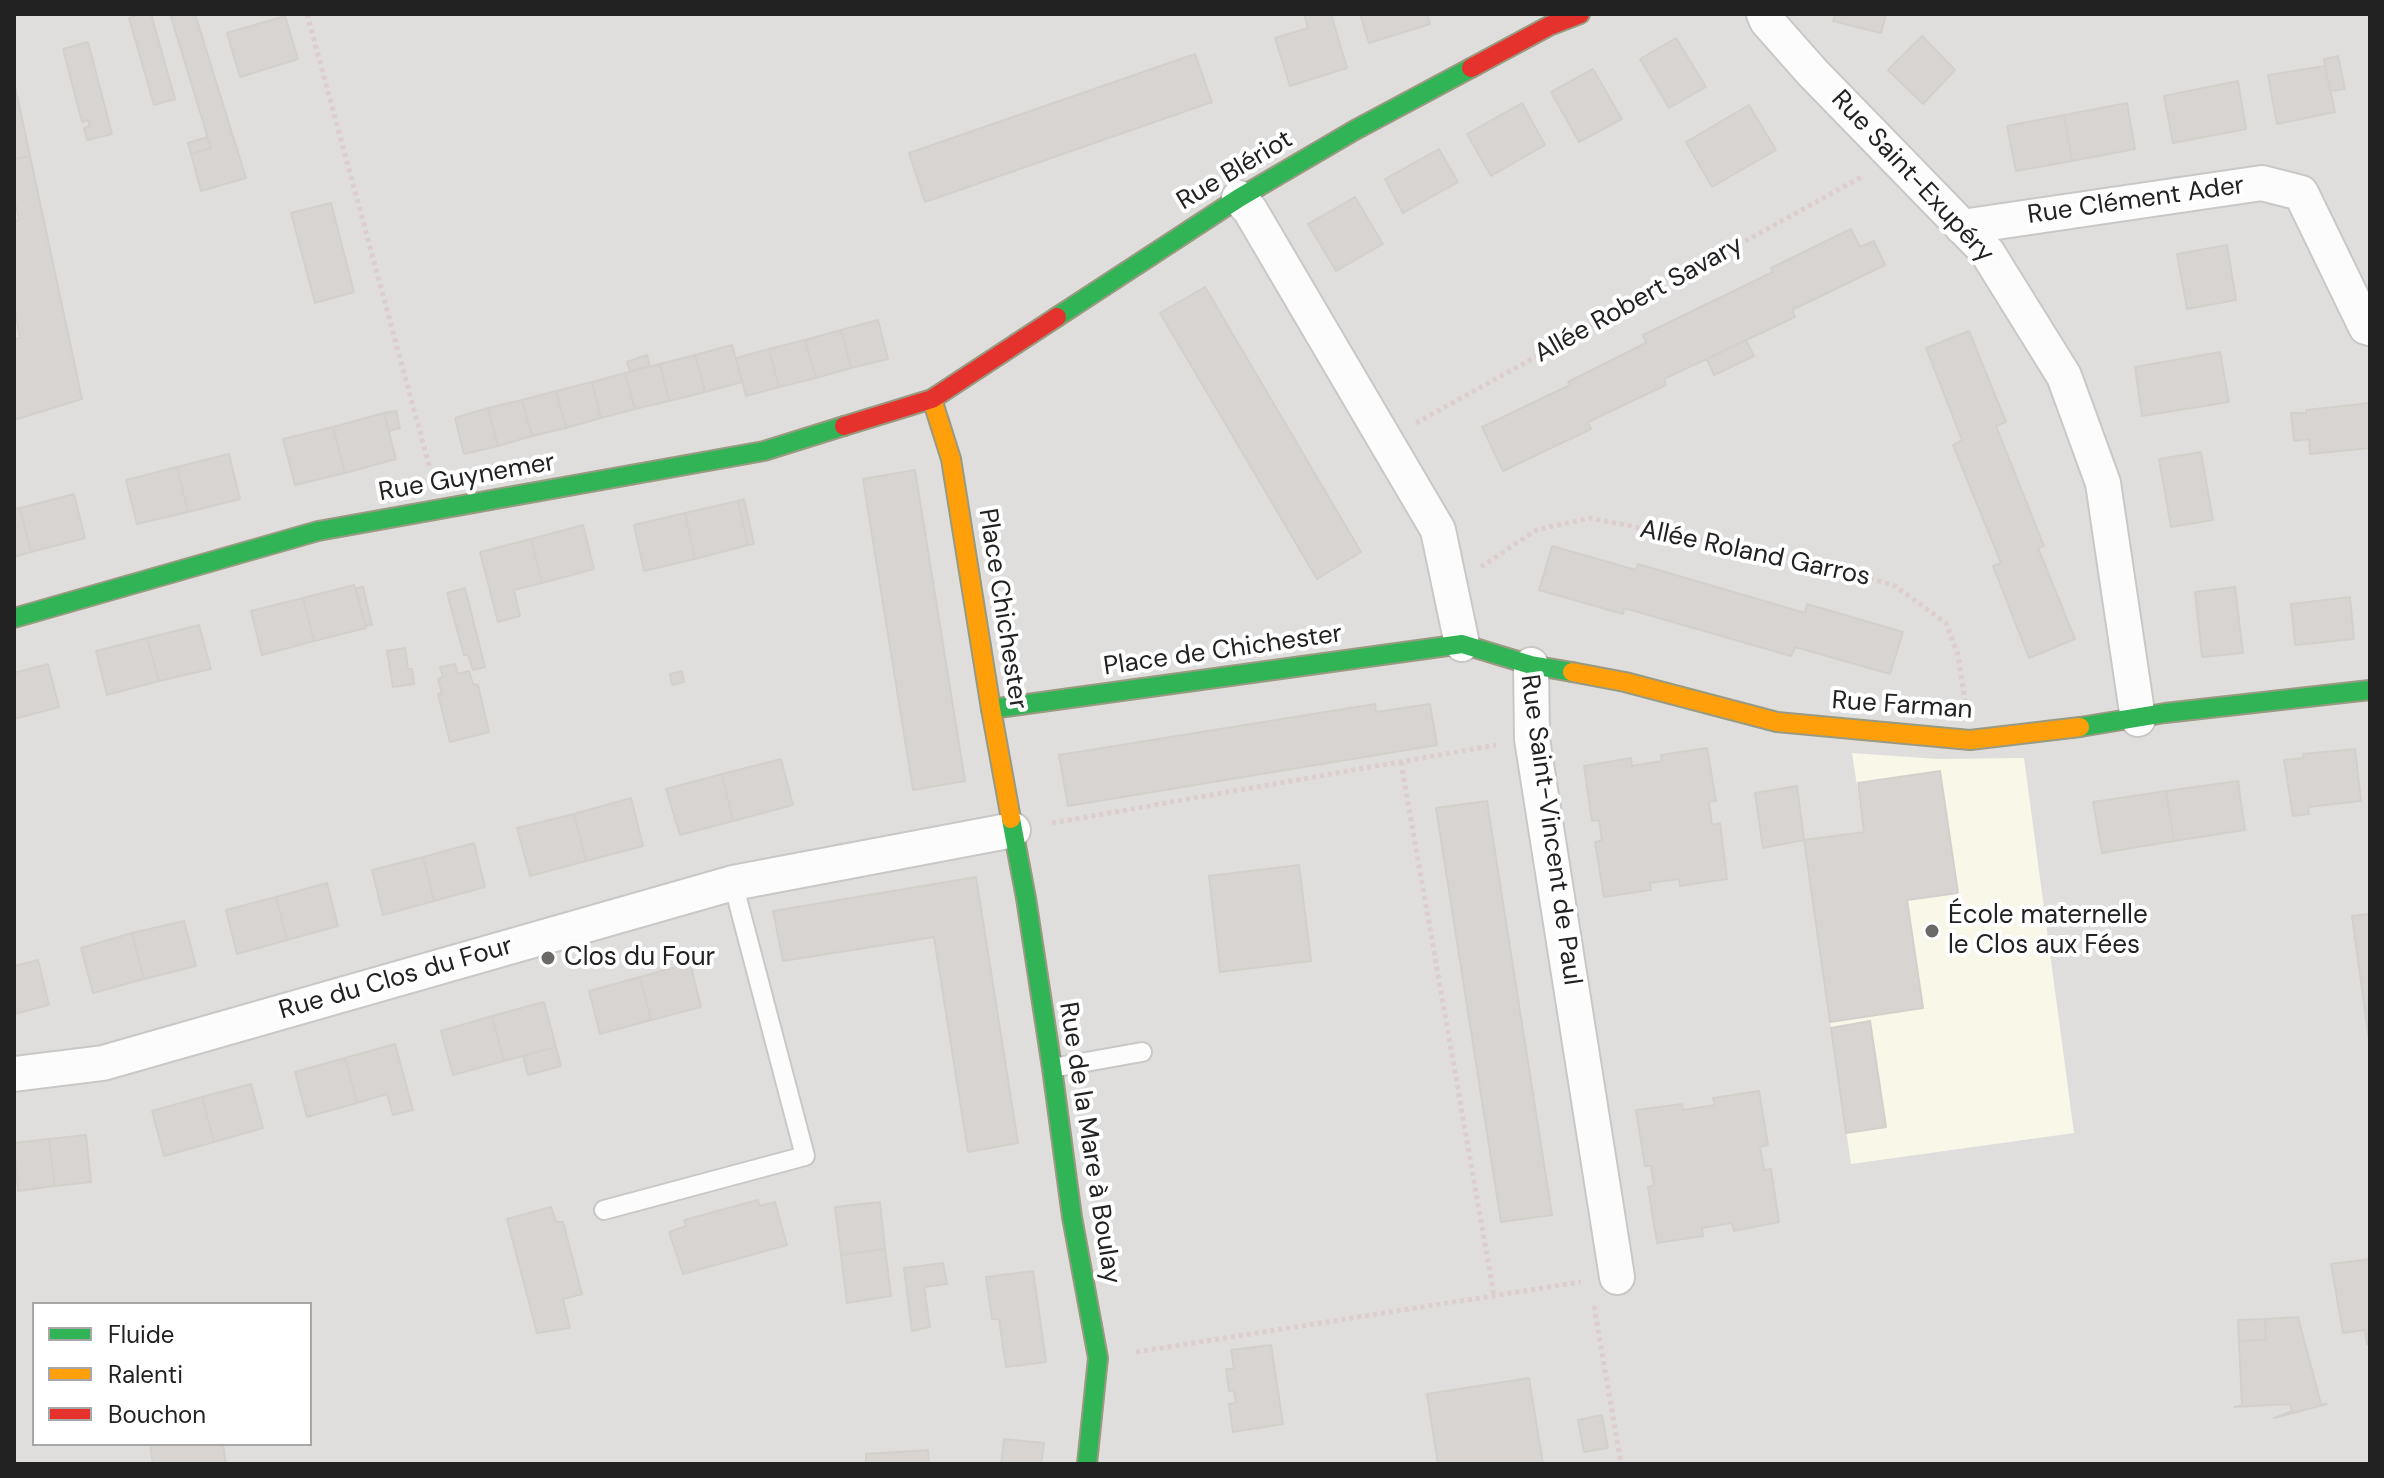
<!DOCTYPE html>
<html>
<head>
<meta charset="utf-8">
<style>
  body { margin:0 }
  #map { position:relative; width:2384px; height:1478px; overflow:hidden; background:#f0eeeb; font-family:"DM Sans",sans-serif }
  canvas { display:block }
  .frame { position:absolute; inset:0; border:16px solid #222; pointer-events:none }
  .legend { position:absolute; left:32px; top:1302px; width:280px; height:144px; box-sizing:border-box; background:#fff; border:2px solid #a7a7a7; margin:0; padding:10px 14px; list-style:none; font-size:24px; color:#222 }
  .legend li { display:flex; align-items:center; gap:16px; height:40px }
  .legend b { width:40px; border:2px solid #a7a7a7 }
</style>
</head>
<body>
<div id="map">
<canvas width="2384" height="1478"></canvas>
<div class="frame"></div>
<ul class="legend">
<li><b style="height:10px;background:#30b455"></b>Fluide</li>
<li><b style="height:10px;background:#ff9f0a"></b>Ralenti</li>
<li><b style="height:10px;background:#e5322d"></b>Bouchon</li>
</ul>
</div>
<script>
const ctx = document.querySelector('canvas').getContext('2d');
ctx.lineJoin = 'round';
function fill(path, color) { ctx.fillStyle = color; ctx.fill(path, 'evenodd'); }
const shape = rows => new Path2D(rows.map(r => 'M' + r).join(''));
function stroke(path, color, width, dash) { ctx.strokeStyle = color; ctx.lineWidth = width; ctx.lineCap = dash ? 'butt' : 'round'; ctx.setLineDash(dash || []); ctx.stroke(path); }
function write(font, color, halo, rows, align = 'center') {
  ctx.font = font + ' "DM Sans",sans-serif'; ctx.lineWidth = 8; ctx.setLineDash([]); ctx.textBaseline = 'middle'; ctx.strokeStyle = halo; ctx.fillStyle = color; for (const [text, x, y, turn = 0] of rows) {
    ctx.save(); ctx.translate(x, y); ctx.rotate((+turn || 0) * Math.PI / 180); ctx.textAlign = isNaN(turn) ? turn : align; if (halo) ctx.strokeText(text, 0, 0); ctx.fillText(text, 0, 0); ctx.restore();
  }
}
const residential = shape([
  [14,14,2370,14,2370,1464,14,1464],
  [34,1304,310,1304,310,1444,34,1444]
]);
const education = shape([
  [1852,753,1938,759,2024,758,2074,1133,1851,1164,1804,841,1864,831]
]);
const building = shape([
  [144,14,151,14,175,99,154,105,129,18,144,14],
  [180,14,195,14,246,178,201,191,191,154,211,148,171,17,180,14],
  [1304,14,1331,14,1347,68,1290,86,1275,38,1308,28,1304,14],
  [1360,14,1427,14,1430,24,1369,43,1360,14],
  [1835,14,1886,14,1881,33,1833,21,1835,14],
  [285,16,298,59,240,77,227,33,285,16],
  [1922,36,1955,70,1923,104,1888,70,1922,36],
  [1676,38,1706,87,1669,108,1640,59,1676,38],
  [88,42,112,134,87,140,84,128,90,126,88,120,82,122,63,49,88,42],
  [1195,54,1212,102,925,202,909,153,1195,54],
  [2338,56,2345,89,2330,91,2324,59,2338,56],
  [2325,66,2335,112,2277,124,2268,75,2325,66],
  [1593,69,1622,119,1579,142,1551,92,1593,69],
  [2238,81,2246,129,2173,143,2164,96,2238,81],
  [14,82,30,156,14,159,14,82],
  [1522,103,1545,145,1491,176,1467,134,1522,103],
  [2127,103,2135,149,2072,161,2064,115,2127,103],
  [1749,105,1776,150,1712,187,1686,142,1749,105],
  [2064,115,2072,161,2016,171,2007,126,2064,115],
  [207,137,211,148,191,154,188,143,207,137],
  [1439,149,1458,182,1403,213,1385,179,1439,149],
  [30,156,82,399,14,420,14,339,20,338,14,307,14,221,19,220,14,197,14,159,30,156],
  [1355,197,1383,244,1336,271,1308,224,1355,197],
  [331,203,354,292,315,303,291,213,331,203],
  [1851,229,1860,247,1874,241,1885,265,1792,310,1795,317,1664,379,1666,385,1588,422,1591,429,1503,471,1482,427,1570,385,1568,382,1646,343,1643,335,1773,272,1771,268,1851,229],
  [2227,245,2236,300,2187,309,2177,254,2227,245],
  [1205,287,1361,552,1317,579,1160,313,1205,287],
  [878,320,888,359,851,368,841,330,878,320],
  [841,330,851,368,816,378,805,340,841,330],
  [1969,331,2006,422,1996,426,2044,546,2038,548,2075,639,2029,658,1993,566,2001,563,1953,445,1962,440,1926,348,1969,331],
  [805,340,816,378,779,387,769,349,805,340],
  [1746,340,1754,356,1714,375,1707,359,1746,340],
  [732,345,742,382,705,392,695,355,732,345],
  [769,349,779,387,746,396,736,358,769,349],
  [2220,352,2229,402,2142,416,2135,367,2220,352],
  [647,355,650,366,630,371,627,362,647,355],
  [695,355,705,392,669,401,660,364,695,355],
  [660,364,669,401,635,409,625,373,660,364],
  [625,373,635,409,601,418,592,382,625,373],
  [592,382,601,418,566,428,556,391,592,382],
  [556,391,566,428,532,436,522,400,556,391],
  [522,400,532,436,498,446,488,408,522,400],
  [2370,403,2370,448,2310,454,2309,439,2294,441,2291,413,2306,413,2306,410,2370,403],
  [488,408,498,446,464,454,455,418,488,408],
  [396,411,400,428,389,431,384,413,396,411],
  [384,413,396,459,345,473,333,427,384,413],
  [333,427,345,473,295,485,283,439,333,427],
  [2201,452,2213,520,2171,527,2159,459,2201,452],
  [229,454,240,499,188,512,177,467,229,454],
  [177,467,188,512,137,524,126,480,177,467],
  [915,470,965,781,913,790,863,479,915,470],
  [74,494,85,538,31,552,20,508,74,494],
  [744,499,754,544,748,545,738,501,744,499],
  [738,501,748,545,695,559,685,513,738,501],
  [20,508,31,552,14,557,14,509,20,508],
  [685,513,695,559,644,571,634,525,685,513],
  [583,525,594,569,542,583,531,539,583,525],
  [531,539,542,583,514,590,520,616,498,622,480,552,531,539],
  [1552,546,1636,570,1638,564,1805,613,1807,604,1903,632,1890,674,1795,647,1791,656,1624,608,1623,614,1539,590,1552,546],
  [354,585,366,628,314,641,303,598,354,585],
  [363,587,372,625,365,626,356,588,363,587],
  [2235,587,2243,653,2202,657,2195,592,2235,587],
  [465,588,485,667,473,670,468,655,464,655,447,593,465,588],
  [2350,597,2354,639,2295,645,2291,604,2350,597],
  [303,598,314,641,262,655,251,611,303,598],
  [199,625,211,669,159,681,147,638,199,625],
  [147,638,159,681,107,695,96,651,147,638],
  [405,648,408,669,412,669,414,684,393,687,387,651,405,648],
  [48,664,59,707,14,719,14,673,48,664],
  [455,664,458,674,469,671,473,684,478,685,489,732,450,742,438,694,442,693,438,679,443,677,440,667,455,664],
  [682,671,684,682,672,685,670,674,682,671],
  [1375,704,1376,712,1430,704,1437,745,1068,806,1059,755,1375,704],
  [1707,748,1716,801,1709,802,1712,825,1720,823,1727,879,1680,886,1679,879,1650,883,1651,890,1604,897,1595,842,1602,840,1599,820,1592,821,1584,766,1631,758,1632,766,1662,761,1661,755,1707,748],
  [2355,749,2361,801,2308,807,2309,814,2293,816,2284,760,2304,758,2303,754,2355,749],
  [781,759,793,805,733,821,722,774,781,759],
  [1940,771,1958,893,1907,900,1923,1008,1830,1022,1804,840,1864,832,1858,783,1940,771],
  [722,774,733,821,680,835,666,789,722,774],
  [2238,781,2245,830,2174,841,2166,791,2238,781],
  [1797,786,1804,840,1763,848,1755,793,1797,786],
  [2166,791,2174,841,2102,853,2093,802,2166,791],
  [631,798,643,846,586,861,574,814,631,798],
  [1487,801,1552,1215,1501,1222,1436,808,1487,801],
  [574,814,586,861,530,876,517,828,574,814],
  [474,843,485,887,434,901,423,857,474,843],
  [423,857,434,901,383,915,372,870,423,857],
  [1299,865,1311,961,1220,972,1209,876,1299,865],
  [976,877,1018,1143,968,1152,934,937,783,961,773,911,976,877],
  [327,883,338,926,287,940,276,897,327,883],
  [276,897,287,940,237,954,226,910,276,897],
  [2370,914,2370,1047,2352,916,2370,914],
  [184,921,196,966,144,979,132,933,184,921],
  [132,933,144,979,93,993,81,948,132,933],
  [38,960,49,1005,14,1014,14,966,38,960],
  [690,963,701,1007,651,1020,640,977,690,963],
  [640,977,651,1020,600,1034,589,991,640,977],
  [544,1002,556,1047,504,1061,492,1016,544,1002],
  [492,1016,504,1061,453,1075,441,1031,492,1016],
  [1870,1021,1886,1127,1846,1133,1831,1028,1870,1021],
  [395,1044,413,1110,393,1115,387,1094,357,1103,345,1058,395,1044],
  [556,1047,561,1066,528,1075,523,1056,556,1047],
  [345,1058,357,1103,307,1117,295,1072,345,1058],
  [251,1084,263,1128,214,1142,202,1097,251,1084],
  [1759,1091,1768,1145,1760,1147,1764,1170,1771,1169,1779,1222,1734,1231,1732,1223,1702,1228,1703,1236,1657,1243,1648,1187,1654,1185,1651,1166,1645,1166,1636,1110,1682,1104,1683,1110,1715,1105,1713,1098,1759,1091],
  [202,1097,214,1142,164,1156,152,1111,202,1097],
  [86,1135,91,1182,55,1186,49,1139,86,1135],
  [49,1139,55,1186,18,1191,14,1143,49,1139],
  [758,1200,760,1206,775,1202,787,1245,683,1274,669,1232,686,1226,684,1220,758,1200],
  [880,1202,885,1249,841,1255,835,1207,880,1202],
  [551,1207,556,1222,563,1222,582,1294,563,1299,570,1328,537,1333,507,1219,551,1207],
  [885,1249,891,1296,847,1303,841,1255,885,1249],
  [2370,1259,2370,1344,2367,1344,2365,1330,2343,1333,2331,1264,2370,1259],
  [943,1263,947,1284,924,1287,930,1327,912,1331,904,1268,943,1263],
  [1033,1271,1046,1362,1006,1367,999,1319,992,1319,986,1277,1033,1271],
  [2298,1317,2321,1404,2327,1404,2274,1418,2292,1411,2290,1404,2234,1407,2242,1406,2239,1341,2266,1340,2265,1319,2298,1317],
  [2265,1319,2266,1340,2239,1341,2238,1320,2265,1319],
  [1271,1345,1283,1424,1233,1432,1229,1404,1236,1403,1234,1390,1229,1391,1226,1369,1234,1369,1231,1350,1271,1345],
  [1529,1378,1543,1464,1438,1464,1427,1394,1529,1378],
  [1602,1415,1608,1448,1584,1452,1578,1420,1602,1415],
  [1004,1439,1044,1443,1041,1464,1001,1464,1004,1439],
  [150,1444,223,1444,226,1464,153,1464,150,1444],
  [928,1450,929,1464,866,1464,866,1454,928,1450]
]);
const path = shape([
  [307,14,430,469],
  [1416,423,1863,176],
  [1481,567,1536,530,1590,518,1824,564,1895,586,1946,623,1958,655,1965,701],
  [1401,762,1494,1296],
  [1052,823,1496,745],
  [1594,1306,1621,1464],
  [1136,1352,1581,1282]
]);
const lane = shape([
  [1052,1068,1142,1052],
  [604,1210,805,1156,733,883]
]);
const street = shape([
  [1764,14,1767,21,1812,72,1987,252,2064,376,2103,483,2138,719],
  [1239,198,1250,210,1438,530,1462,644],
  [1962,227,2262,183,2301,193,2366,327,2370,328],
  [1531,665,1532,739,1617,1277],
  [14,1074,103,1063,733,883,1013,830]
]);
const fast = shape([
  [1057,317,1239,198,1355,130,1471,68],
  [14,618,318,531,764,451,844,426],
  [991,709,1462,644,1531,665,1572,672],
  [2080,727,2165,713,2370,690],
  [1011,819,1026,898,1052,1068,1072,1217,1098,1358,1087,1464]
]);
const slow = shape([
  [932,399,951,459,991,709,1011,819],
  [1572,672,1625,682,1777,722,1970,740,2080,727]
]);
const jam = shape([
  [1471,68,1549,26,1580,14],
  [844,426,932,399,1057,317]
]);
const markers = [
  [1932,931,8,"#6a6968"],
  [548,958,8,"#6a6968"]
];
const streetNames = [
  ["Rue Blériot",1235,171,-31],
  ["Rue Saint-Exupéry",1912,177,47],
  ["Rue Clément Ader",2136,201,-8],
  ["Allée Robert Savary",1639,300,-29],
  ["Rue Guynemer",467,478,-10],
  ["Allée Roland Garros",1755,554,12],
  ["Place Chichester",1002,609,81],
  ["Place de Chichester",1223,651,-8],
  ["Rue Farman",1902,706,4],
  ["Rue Saint-Vincent de Paul",1550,830,82],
  ["Rue du Clos du Four",396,979,-16],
  ["Rue de la Mare à Boulay",1089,1143,81]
];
const poiNames = [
  ["École maternelle",1948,916],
  ["le Clos aux Fées",1948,946],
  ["Clos du Four",564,958]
];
fill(residential, '#dfdedc');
fill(education, '#f8f7e8');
fill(building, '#d7d4d2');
stroke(building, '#d3d0cc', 2);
stroke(lane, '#c9c8c7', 22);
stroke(street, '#c9c8c7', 38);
stroke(fast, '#999a82', 22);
stroke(slow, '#999a82', 22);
stroke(jam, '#999a82', 22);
stroke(path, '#dccecd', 5, [4, 4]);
stroke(lane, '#fdfcfc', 18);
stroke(street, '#fdfcfc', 34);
stroke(fast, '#30b455', 18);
stroke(slow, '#ff9f0a', 18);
stroke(jam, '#e5322d', 18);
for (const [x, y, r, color] of markers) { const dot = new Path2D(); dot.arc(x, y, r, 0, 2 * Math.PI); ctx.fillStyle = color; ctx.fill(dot); stroke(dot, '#fff', 3); }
write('26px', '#222', '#fff', streetNames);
write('26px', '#222', '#fff', poiNames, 'left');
</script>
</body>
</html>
